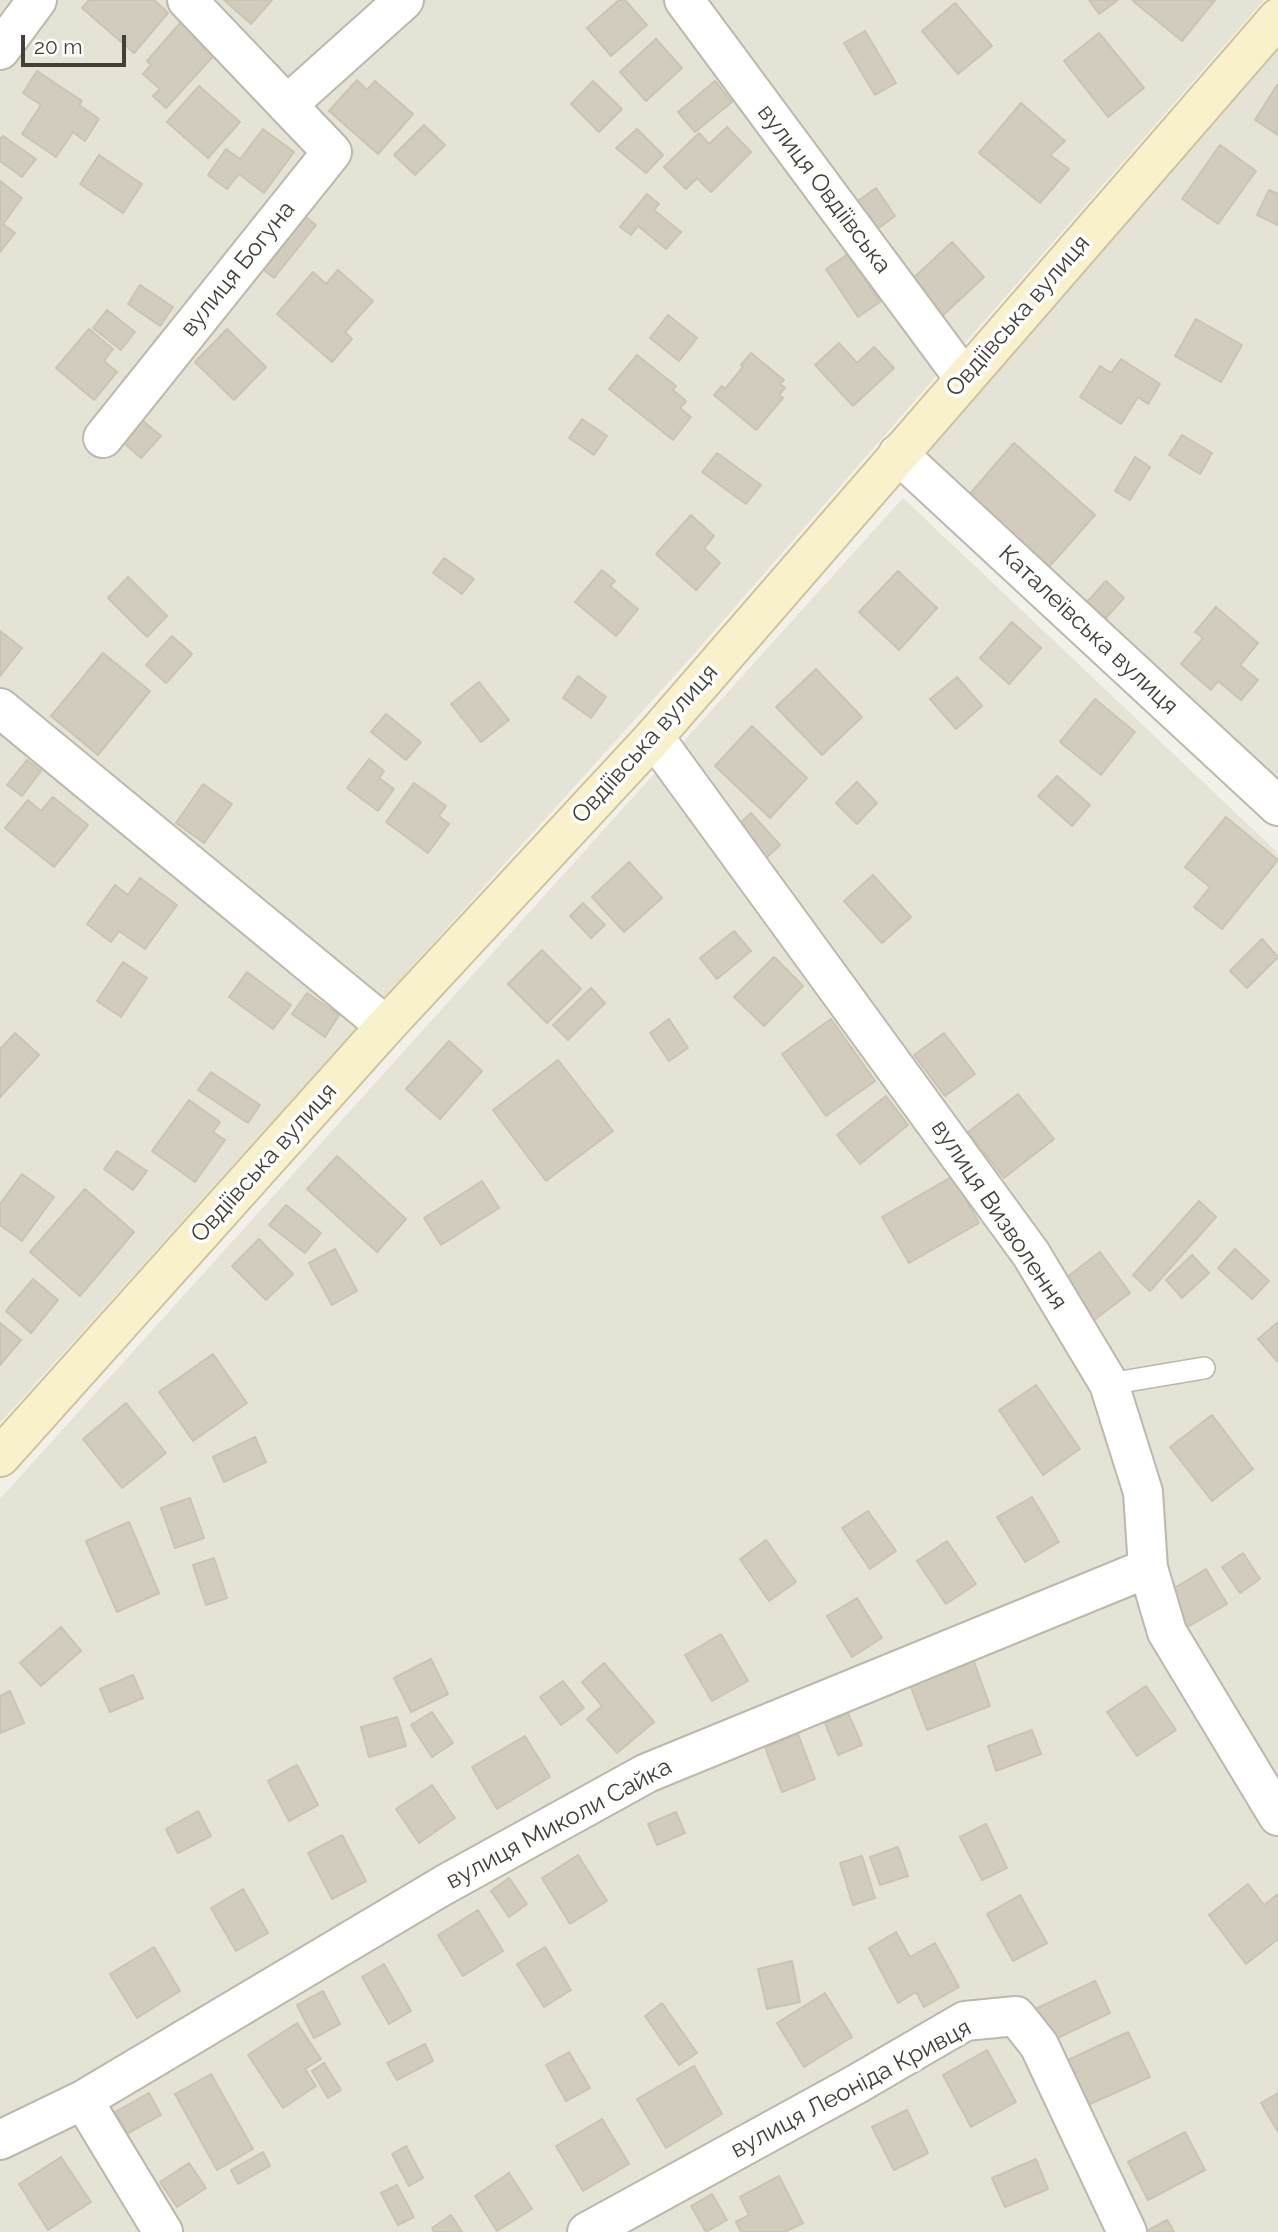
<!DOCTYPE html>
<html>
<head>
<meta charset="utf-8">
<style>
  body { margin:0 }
  #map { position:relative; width:1278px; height:2232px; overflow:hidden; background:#f2f0e8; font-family:Raleway,sans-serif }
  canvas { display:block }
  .scale { position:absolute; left:21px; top:35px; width:105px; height:32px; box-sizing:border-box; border:4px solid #444037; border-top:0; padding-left:9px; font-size:21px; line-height:24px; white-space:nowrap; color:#444037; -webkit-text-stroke:5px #fff; paint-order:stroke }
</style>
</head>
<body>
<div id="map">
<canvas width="1278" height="2232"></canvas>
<div class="scale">20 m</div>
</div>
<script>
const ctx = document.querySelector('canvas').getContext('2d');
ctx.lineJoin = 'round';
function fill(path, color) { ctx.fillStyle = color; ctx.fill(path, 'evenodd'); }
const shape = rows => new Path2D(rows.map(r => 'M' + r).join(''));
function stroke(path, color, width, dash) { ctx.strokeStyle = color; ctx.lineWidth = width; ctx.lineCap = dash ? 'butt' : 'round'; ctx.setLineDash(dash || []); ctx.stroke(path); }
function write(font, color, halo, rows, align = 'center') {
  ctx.font = font + ' Raleway,sans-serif'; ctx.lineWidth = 7; ctx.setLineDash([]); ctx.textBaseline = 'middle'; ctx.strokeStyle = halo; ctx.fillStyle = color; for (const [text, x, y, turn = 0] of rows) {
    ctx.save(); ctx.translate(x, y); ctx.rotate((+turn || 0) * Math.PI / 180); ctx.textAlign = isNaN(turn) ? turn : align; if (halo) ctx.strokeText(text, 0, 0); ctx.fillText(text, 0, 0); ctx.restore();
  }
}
const residential = shape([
  [0,0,1264,0,694,654,0,1423],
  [1278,42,1278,801,914,454],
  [903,498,1278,853,1278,2232,0,2232,0,1499]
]);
const building = shape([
  [89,0,154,0,168,13,134,53,82,8,89,0],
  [224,0,272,0,251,24,224,0],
  [619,0,625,0,647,25,611,56,587,28,619,0],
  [1089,0,1118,0,1099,14,1089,0],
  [1134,0,1215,0,1182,41,1133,1,1134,0],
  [955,3,992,46,958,74,922,31,955,3],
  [181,22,216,53,166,108,153,96,160,89,143,74,151,65,147,61,181,22],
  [865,31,896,83,875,95,844,43,865,31],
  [1099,33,1144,88,1108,117,1064,61,1099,33],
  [656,39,682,68,646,101,620,72,656,39],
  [37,71,82,101,79,105,99,119,85,141,73,132,56,157,22,134,41,105,23,93,37,71],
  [357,80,367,90,375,81,413,114,378,154,329,111,357,80],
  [593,81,622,109,599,132,571,104,593,81],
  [715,81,732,102,695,132,678,112,715,81],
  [1277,85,1278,86,1278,135,1255,120,1277,85],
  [199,86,240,122,208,158,167,122,199,86],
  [1021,103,1065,141,1050,155,1069,169,1040,203,979,153,1021,103],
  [424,125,445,145,415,175,394,155,424,125],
  [727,127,751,152,711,192,697,178,686,189,664,167,699,133,709,144,727,127],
  [263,129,294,152,264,193,239,174,227,189,208,175,226,149,240,159,263,129],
  [637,129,663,155,646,173,616,148,637,129],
  [3,136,36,159,22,177,0,161,0,139,3,136],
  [1220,145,1256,171,1218,224,1182,199,1220,145],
  [99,155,142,184,123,213,80,184,99,155],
  [0,181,22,198,3,224,15,233,0,252,0,181],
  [876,188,895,216,872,233,852,205,876,188],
  [1269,190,1278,194,1278,225,1257,215,1269,190],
  [647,194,659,204,654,210,681,232,666,249,638,226,631,235,620,227,647,194],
  [294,208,316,225,274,278,252,261,294,208],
  [952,242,984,277,939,319,907,284,952,242],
  [848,254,880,302,858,317,826,269,848,254],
  [338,270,373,301,345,332,352,339,332,362,277,314,313,272,326,284,338,270],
  [140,285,173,307,160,326,128,304,140,285],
  [107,310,135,332,121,350,93,328,107,310],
  [668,315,697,338,679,361,650,338,668,315],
  [1196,319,1242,345,1221,382,1175,356,1196,319],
  [89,329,113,349,104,361,117,372,94,400,56,368,89,329],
  [227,329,266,367,234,400,195,362,227,329],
  [839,343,857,363,874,347,894,368,853,406,815,365,839,343],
  [751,353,784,380,780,384,785,388,779,395,783,398,756,430,714,395,722,386,725,389,743,367,741,365,751,353],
  [637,355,676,386,673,390,686,401,680,408,691,417,673,440,609,389,637,355],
  [1121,359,1160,384,1148,404,1138,397,1121,424,1080,397,1100,366,1111,373,1121,359],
  [136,415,161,436,141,458,117,437,136,415],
  [582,419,607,436,594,455,569,438,582,419],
  [1182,435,1212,453,1200,474,1169,455,1182,435],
  [1014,443,1095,515,1049,567,968,496,1014,443],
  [717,453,761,485,746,504,702,472,717,453],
  [1135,457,1150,467,1130,500,1115,491,1135,457],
  [691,515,714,536,704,548,720,563,696,590,656,554,691,515],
  [444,558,474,579,462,594,433,573,444,558],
  [602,570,615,581,610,586,638,609,616,636,575,602,602,570],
  [898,571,937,608,899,650,859,612,898,571],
  [128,577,167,616,147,637,108,598,128,577],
  [1106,581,1124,598,1106,618,1087,602,1106,581],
  [1216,607,1258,643,1240,665,1258,680,1241,700,1218,681,1211,690,1181,664,1203,638,1195,632,1216,607],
  [1012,622,1041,648,1009,684,980,658,1012,622],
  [0,631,22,648,0,676,0,631],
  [172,636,192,654,166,683,146,665,172,636],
  [103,653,150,691,98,755,51,716,103,653],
  [816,669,862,717,822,755,776,707,816,669],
  [578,676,606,697,591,718,563,698,578,676],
  [957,677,982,706,956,729,930,699,957,677],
  [479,682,509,720,481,742,451,704,479,682],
  [1095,699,1135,732,1101,775,1060,742,1095,699],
  [386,714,421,742,406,760,371,732,386,714],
  [752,726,807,778,770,818,715,766,752,726],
  [369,759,384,771,379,778,394,789,378,811,347,788,369,759],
  [27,760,41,771,22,796,7,785,27,760],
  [1057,776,1090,805,1072,826,1038,796,1057,776],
  [857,782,877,803,857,824,836,803,857,782],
  [414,783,446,806,439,816,449,824,428,853,386,822,414,783],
  [203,784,232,804,204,843,176,823,203,784],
  [53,797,88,825,54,867,5,828,28,800,41,811,53,797],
  [751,813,780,845,764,860,735,828,751,813],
  [1226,817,1278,860,1222,929,1194,907,1210,887,1185,867,1226,817],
  [629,862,662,898,624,932,592,897,629,862],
  [873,875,911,917,882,943,844,901,873,875],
  [140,878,177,905,145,949,119,931,111,942,87,924,115,885,128,895,140,878],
  [583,903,605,925,591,938,570,916,583,903],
  [734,931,751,951,717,979,700,958,734,931],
  [1262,939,1278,957,1247,988,1230,971,1262,939],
  [542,950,581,989,547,1023,508,984,542,950],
  [774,957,803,986,764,1026,734,997,774,957],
  [123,962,147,978,121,1017,97,1001,123,962],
  [247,972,291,1005,273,1029,229,997,247,972],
  [591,988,605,1003,568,1040,553,1025,591,988],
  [307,993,339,1015,325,1037,292,1014,307,993],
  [669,1019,688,1048,669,1061,650,1033,669,1019],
  [831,1019,875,1081,826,1116,782,1054,831,1019],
  [15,1033,39,1055,0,1097,0,1049,15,1033],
  [944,1033,975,1074,945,1096,914,1055,944,1033],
  [449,1041,482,1071,440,1119,406,1089,449,1041],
  [558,1060,613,1131,546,1181,493,1110,558,1060],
  [211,1072,260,1105,248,1123,198,1090,211,1072],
  [1018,1094,1054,1139,1004,1178,968,1132,1018,1094],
  [886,1096,908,1125,860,1164,837,1135,886,1096],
  [189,1100,220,1122,213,1132,225,1140,195,1182,152,1151,189,1100],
  [117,1151,147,1171,133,1190,104,1169,117,1151],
  [337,1156,406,1219,377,1252,307,1189,337,1156],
  [22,1174,54,1197,22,1241,0,1225,0,1204,22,1174],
  [953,1176,979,1223,909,1263,882,1217,953,1176],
  [482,1181,499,1208,441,1245,424,1218,482,1181],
  [85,1189,134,1232,80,1296,30,1252,85,1189],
  [1199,1201,1216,1217,1150,1291,1133,1275,1199,1201],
  [286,1205,321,1233,305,1253,269,1225,286,1205],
  [259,1239,293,1274,266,1300,232,1266,259,1239],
  [335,1249,357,1291,332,1305,309,1263,335,1249],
  [1235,1249,1269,1281,1252,1299,1218,1268,1235,1249],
  [1100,1252,1130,1293,1094,1320,1063,1280,1100,1252],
  [1192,1255,1209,1273,1182,1298,1166,1280,1192,1255],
  [33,1279,58,1300,31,1333,6,1311,33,1279],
  [1278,1322,1278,1362,1258,1339,1278,1322],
  [0,1323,21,1340,0,1365,0,1323],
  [213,1354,247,1403,193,1441,159,1392,213,1354],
  [1036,1385,1080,1449,1043,1475,999,1410,1036,1385],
  [126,1403,166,1453,122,1488,83,1439,126,1403],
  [1212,1415,1253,1469,1212,1501,1170,1447,1212,1415],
  [255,1437,266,1462,224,1482,213,1457,255,1437],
  [1032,1497,1059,1542,1025,1562,997,1517,1032,1497],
  [190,1498,204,1538,175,1548,161,1508,190,1498],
  [868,1511,896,1551,870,1569,842,1528,868,1511],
  [129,1522,159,1593,117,1612,86,1541,129,1522],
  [766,1540,796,1582,769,1601,740,1559,766,1540],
  [947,1541,976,1584,946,1604,917,1561,947,1541],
  [1243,1553,1260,1579,1240,1593,1222,1567,1243,1553],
  [214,1558,227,1598,206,1605,193,1565,214,1558],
  [1206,1569,1227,1604,1186,1628,1166,1593,1206,1569],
  [857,1598,882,1638,852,1657,827,1616,857,1598],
  [61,1627,81,1651,41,1686,20,1663,61,1627],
  [721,1634,748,1681,712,1701,685,1655,721,1634],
  [431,1659,448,1694,411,1712,394,1678,431,1659],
  [973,1659,990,1706,927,1730,909,1682,973,1659],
  [604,1663,654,1722,617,1753,587,1719,602,1706,582,1682,604,1663],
  [133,1675,143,1698,110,1712,100,1689,133,1675],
  [563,1681,584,1708,561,1725,540,1697,563,1681],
  [1146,1686,1176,1730,1137,1756,1107,1712,1146,1686],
  [10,1691,24,1723,0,1733,0,1696,10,1691],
  [432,1712,453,1743,432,1757,411,1725,432,1712],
  [848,1713,862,1745,838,1755,825,1723,848,1713],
  [397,1717,406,1746,369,1757,361,1727,397,1717],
  [1032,1730,1041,1754,996,1771,988,1746,1032,1730],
  [798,1734,815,1779,782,1792,765,1747,798,1734],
  [525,1736,550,1777,497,1809,472,1767,525,1736],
  [297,1765,318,1805,289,1821,268,1781,297,1765],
  [432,1785,455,1818,419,1843,396,1809,432,1785],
  [198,1811,211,1836,178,1853,166,1829,198,1811],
  [676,1812,685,1833,657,1845,648,1824,676,1812],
  [986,1824,1007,1868,982,1880,960,1837,986,1824],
  [342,1835,366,1881,332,1899,308,1853,342,1835],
  [898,1847,908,1876,880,1885,870,1857,898,1847],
  [578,1855,607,1901,570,1924,542,1878,578,1855],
  [862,1856,875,1898,853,1905,840,1863,862,1856],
  [509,1878,527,1904,509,1917,491,1891,509,1878],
  [1248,1884,1264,1905,1278,1894,1278,1939,1246,1964,1209,1915,1248,1884],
  [243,1889,268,1933,236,1951,211,1908,243,1889],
  [1020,1895,1047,1943,1013,1961,987,1914,1020,1895],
  [478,1910,503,1951,463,1976,438,1935,478,1910],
  [896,1932,910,1957,935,1943,959,1987,924,2007,916,1992,898,2003,869,1948,896,1932],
  [154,1947,180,1991,137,2018,110,1974,154,1947],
  [545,1947,571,1990,544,2007,517,1964,545,1947],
  [792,1961,800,2002,767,2009,758,1969,792,1961],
  [384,1964,411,2011,389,2024,362,1977,384,1964],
  [1095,1981,1110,2013,1049,2042,1033,2010,1095,1981],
  [323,1991,340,2024,314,2038,297,2005,323,1991],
  [825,1993,852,2037,804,2067,777,2023,825,1993],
  [662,2003,697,2053,679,2065,645,2016,662,2003],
  [297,2023,321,2059,305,2069,316,2086,283,2108,248,2055,297,2023],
  [1128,2032,1150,2077,1088,2105,1068,2060,1128,2032],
  [425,2044,433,2061,397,2080,387,2063,425,2044],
  [987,2050,1016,2102,971,2127,943,2075,987,2050],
  [569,2052,590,2088,566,2101,546,2065,569,2052],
  [324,2063,341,2090,328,2098,312,2071,324,2063],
  [694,2066,722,2114,666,2148,637,2099,694,2066],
  [211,2074,253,2149,217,2170,175,2094,211,2074],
  [149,2093,161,2115,127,2134,115,2112,149,2093],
  [1278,2093,1278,2132,1261,2103,1278,2093],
  [907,2110,928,2153,894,2170,872,2127,907,2110],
  [602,2119,629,2164,583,2191,556,2146,602,2119],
  [1185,2132,1205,2170,1148,2200,1128,2162,1185,2132],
  [406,2146,423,2178,409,2186,392,2154,406,2146],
  [263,2152,270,2166,238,2184,231,2170,263,2152],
  [61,2157,91,2202,48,2230,19,2184,61,2157],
  [1036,2159,1048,2189,1005,2207,992,2178,1036,2159],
  [189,2163,206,2188,177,2207,160,2182,189,2163],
  [509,2173,532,2209,497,2231,475,2196,509,2173],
  [779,2176,803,2223,785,2232,741,2232,736,2222,749,2215,740,2197,779,2176],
  [397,2185,414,2217,398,2225,381,2193,397,2185],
  [712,2194,727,2220,706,2232,691,2206,712,2194],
  [451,2215,462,2232,434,2232,432,2228,451,2215],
  [1167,2220,1174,2232,1145,2232,1167,2220]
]);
const service = shape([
  [1109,1384,1204,1368]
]);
const minor = shape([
  [684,0,964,378],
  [0,50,37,0],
  [287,105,404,0],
  [103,438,332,152,187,0],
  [0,708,386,1026],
  [654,737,1031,1254,1109,1384,1143,1492,1148,1568,1167,1632,1278,1816],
  [83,2100,163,2232],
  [0,2140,83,2100,444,1885,647,1773,1148,1568],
  [587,2232,855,2085,965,2021,1016,2016,1039,2045,1127,2232]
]);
const tertiary = shape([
  [898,454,1278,806]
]);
const secondary = shape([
  [0,1457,386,1026,654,737,1278,18]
]);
const streetNames = [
  ["вулиця Овдіївська",824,189,53],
  ["вулиця Богуна",238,269,-51],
  ["Овдіївська вулиця",1018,316,-49],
  ["Каталеївська вулиця",1088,630,43],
  ["Овдіївська вулиця",645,744,-48],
  ["Овдіївська вулиця",264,1163,-48],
  ["вулиця Визволення",999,1215,56],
  ["вулиця Миколи Сайка",559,1824,-28],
  ["вулиця Леоніда Кривця",851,2089,-28]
];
fill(residential, '#e5e2d6');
fill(building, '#d2ccbe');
stroke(building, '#ccc4b2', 2);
stroke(service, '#bcb8ab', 24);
stroke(minor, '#bcb8ab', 42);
stroke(tertiary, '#bcb8ab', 42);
stroke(secondary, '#cdc49b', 42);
stroke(service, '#fff', 21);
stroke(minor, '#fff', 38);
stroke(tertiary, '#fff', 38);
stroke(secondary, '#f9f1cb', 38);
write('24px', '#444037', '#fff', streetNames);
</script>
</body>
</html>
